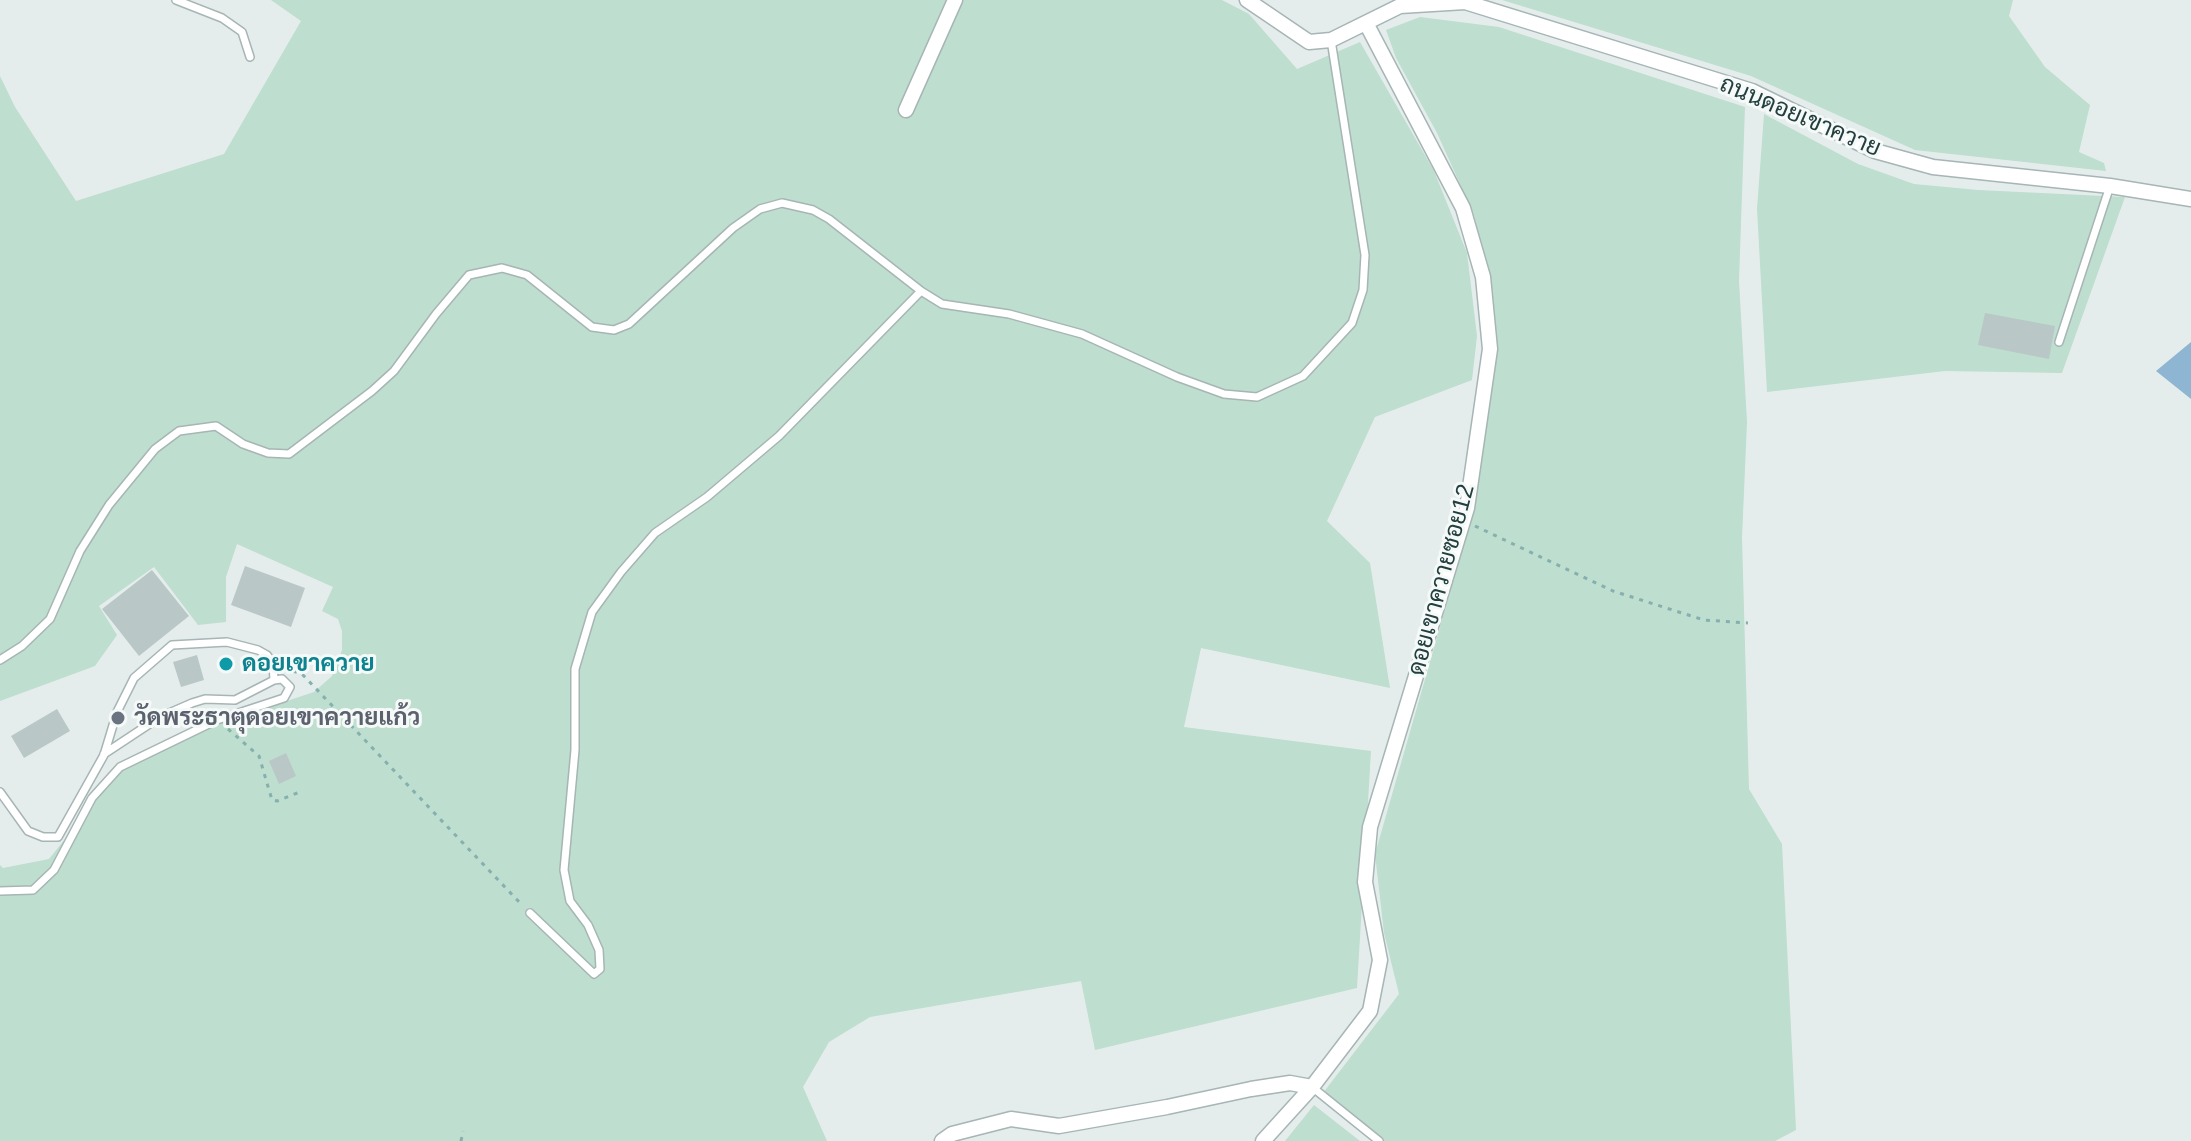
<!DOCTYPE html>
<html>
<head>
<meta charset="utf-8">
<style>
  body { margin:0 }
  canvas { display:block; background:#e4edec }
</style>
</head>
<body>
<canvas width="2191" height="1141"></canvas>
<script>
const ctx = document.querySelector('canvas').getContext('2d');
ctx.lineJoin = 'round';
function fill(path, color) { ctx.fillStyle = color; ctx.fill(path, 'evenodd'); }
const shape = rows => new Path2D(rows.map(r => 'M' + r).join(''));
function stroke(path, color, width, dash) { ctx.strokeStyle = color; ctx.lineWidth = width; ctx.lineCap = dash ? 'butt' : 'round'; ctx.setLineDash(dash || []); ctx.stroke(path); }
function write(font, color, halo, rows, align = 'center') {
  ctx.font = font + ' Helvetica,Sarabun,sans-serif'; ctx.lineWidth = 6; ctx.setLineDash([]); ctx.textBaseline = 'middle'; ctx.strokeStyle = halo; ctx.fillStyle = color; for (const [text, x, y, turn = 0] of rows) {
    ctx.save(); ctx.translate(x, y); ctx.rotate((+turn || 0) * Math.PI / 180); ctx.textAlign = isNaN(turn) ? turn : align; if (halo) ctx.strokeText(text, 0, 0); ctx.fillText(text, 0, 0); ctx.restore();
  }
}
const green = shape([
  [271,0,1222,0,1249,14,1297,69,1360,42,1434,171,1467,253,1477,336,1472,380,1375,417,1327,521,1370,563,1390,688,1201,648,1184,727,1371,751,1357,988,1095,1050,1081,981,870,1017,829,1042,803,1087,827,1141,0,1141,0,865,3,868,49,859,121,769,187,734,314,692,332,676,342,650,342,631,338,619,322,611,333,587,237,544,226,577,226,622,198,625,154,567,99,606,117,635,95,666,0,701,0,76,15,107,76,201,224,154,301,21],
  [1502,0,2013,0,2009,16,2045,67,2090,105,2079,152,2104,163,2106,171,1915,150,1751,76],
  [1420,17,1499,27,1745,107,1739,281,1747,422,1742,538,1749,789,1782,844,1796,1130,1775,1141,1383,1141,1323,1093,1399,994,1384,933,1375,854,1468,529,1492,388,1494,302,1474,215,1437,133,1396,58,1386,30],
  [1764,114,1858,164,1914,184,1978,190,2125,197,2062,373,1945,371,1767,392,1757,209],
  [1314,1105,1360,1141,1285,1141]
]);
const water = shape([
  [2191,342,2191,399,2156,371]
]);
const building = shape([
  [1985,313,2055,326,2049,359,1978,345],
  [245,566,305,588,291,627,231,605],
  [152,570,189,616,139,656,102,609],
  [197,655,204,680,181,687,173,662],
  [57,709,70,731,24,758,11,736],
  [286,753,296,776,279,784,269,761]
]);
const path = shape([
  [1475,526,1613,591,1704,620,1748,623],
  [293,671,302,674,522,905],
  [228,729,259,756,272,800,277,801,300,792],
  [461,1141,463,1131]
]);
const lane = shape([
  [176,0,222,18,242,32,250,57],
  [2059,342,2110,186],
  [0,660,22,646,50,619,80,551,109,505,155,449,179,431,216,426,243,444,268,453,289,454,372,391,394,371,436,314,469,275,502,268,527,275,592,327,614,330,629,324,733,228,760,209,782,203,813,210,829,219,921,291,942,304,1009,314,1082,334,1177,377,1224,394,1257,397,1303,376,1352,323,1363,290,1365,255,1331,40],
  [104,754,160,717,192,703,205,699,235,700,274,680],
  [0,792,28,831,43,837,58,837,104,755,117,712,134,678,172,645,227,642,258,650,267,655,273,663,274,680],
  [0,891,33,890,54,870,92,798,120,767,217,720,284,698,290,687,282,679,274,680],
  [530,913,594,974,600,969,599,950,588,925,570,901,564,870,575,750,575,669,592,612,621,572,655,533,707,497,779,436,921,291],
  [1312,1087,1379,1141]
]);
const street = shape([
  [1247,0,1309,42,1331,40,1400,6,1465,2,1752,91,1875,151,1933,167,2110,186,2191,199],
  [906,110,955,0],
  [942,1141,952,1134,1011,1119,1059,1126,1167,1107,1251,1089,1290,1083,1312,1087],
  [1263,1141,1312,1087,1370,1011,1380,960,1365,882,1370,827,1467,508,1490,349,1483,277,1463,208,1366,23]
]);
const markers = [
  [226,664,8,"#0f9aa8"],
  [118,718,8,"#6b7280"]
];
const streetNames = [
  ["ถนนดอยเขาควาย",1800,117,23],
  ["ดอยเขาควายซอย12",1442,580,-75]
];
const cultureNames = [
  ["ดอยเขาควาย",242,664]
];
const worshipNames = [
  ["วัดพระธาตุดอยเขาควายแก้ว",134,718]
];
fill(green, '#bedecf');
fill(water, '#8eb5d1');
fill(building, '#b9c8c6');
stroke(lane, '#a7b5b5', 10);
stroke(street, '#a7b5b5', 17);
stroke(path, '#85b0ae', 3, [4, 6]);
stroke(lane, '#fff', 7);
stroke(street, '#fff', 14);
for (const [x, y, r, color] of markers) { const dot = new Path2D(); dot.arc(x, y, r, 0, 2 * Math.PI); ctx.fillStyle = color; ctx.fill(dot); stroke(dot, '#f5faf9', 3); }
write('24px', '#243f3f', '#f5faf9', streetNames);
write('bold 24px', '#0d838f', '#f5faf9', cultureNames, 'left');
write('bold 24px', '#5b616d', '#f5faf9', worshipNames, 'left');
</script>
</body>
</html>
